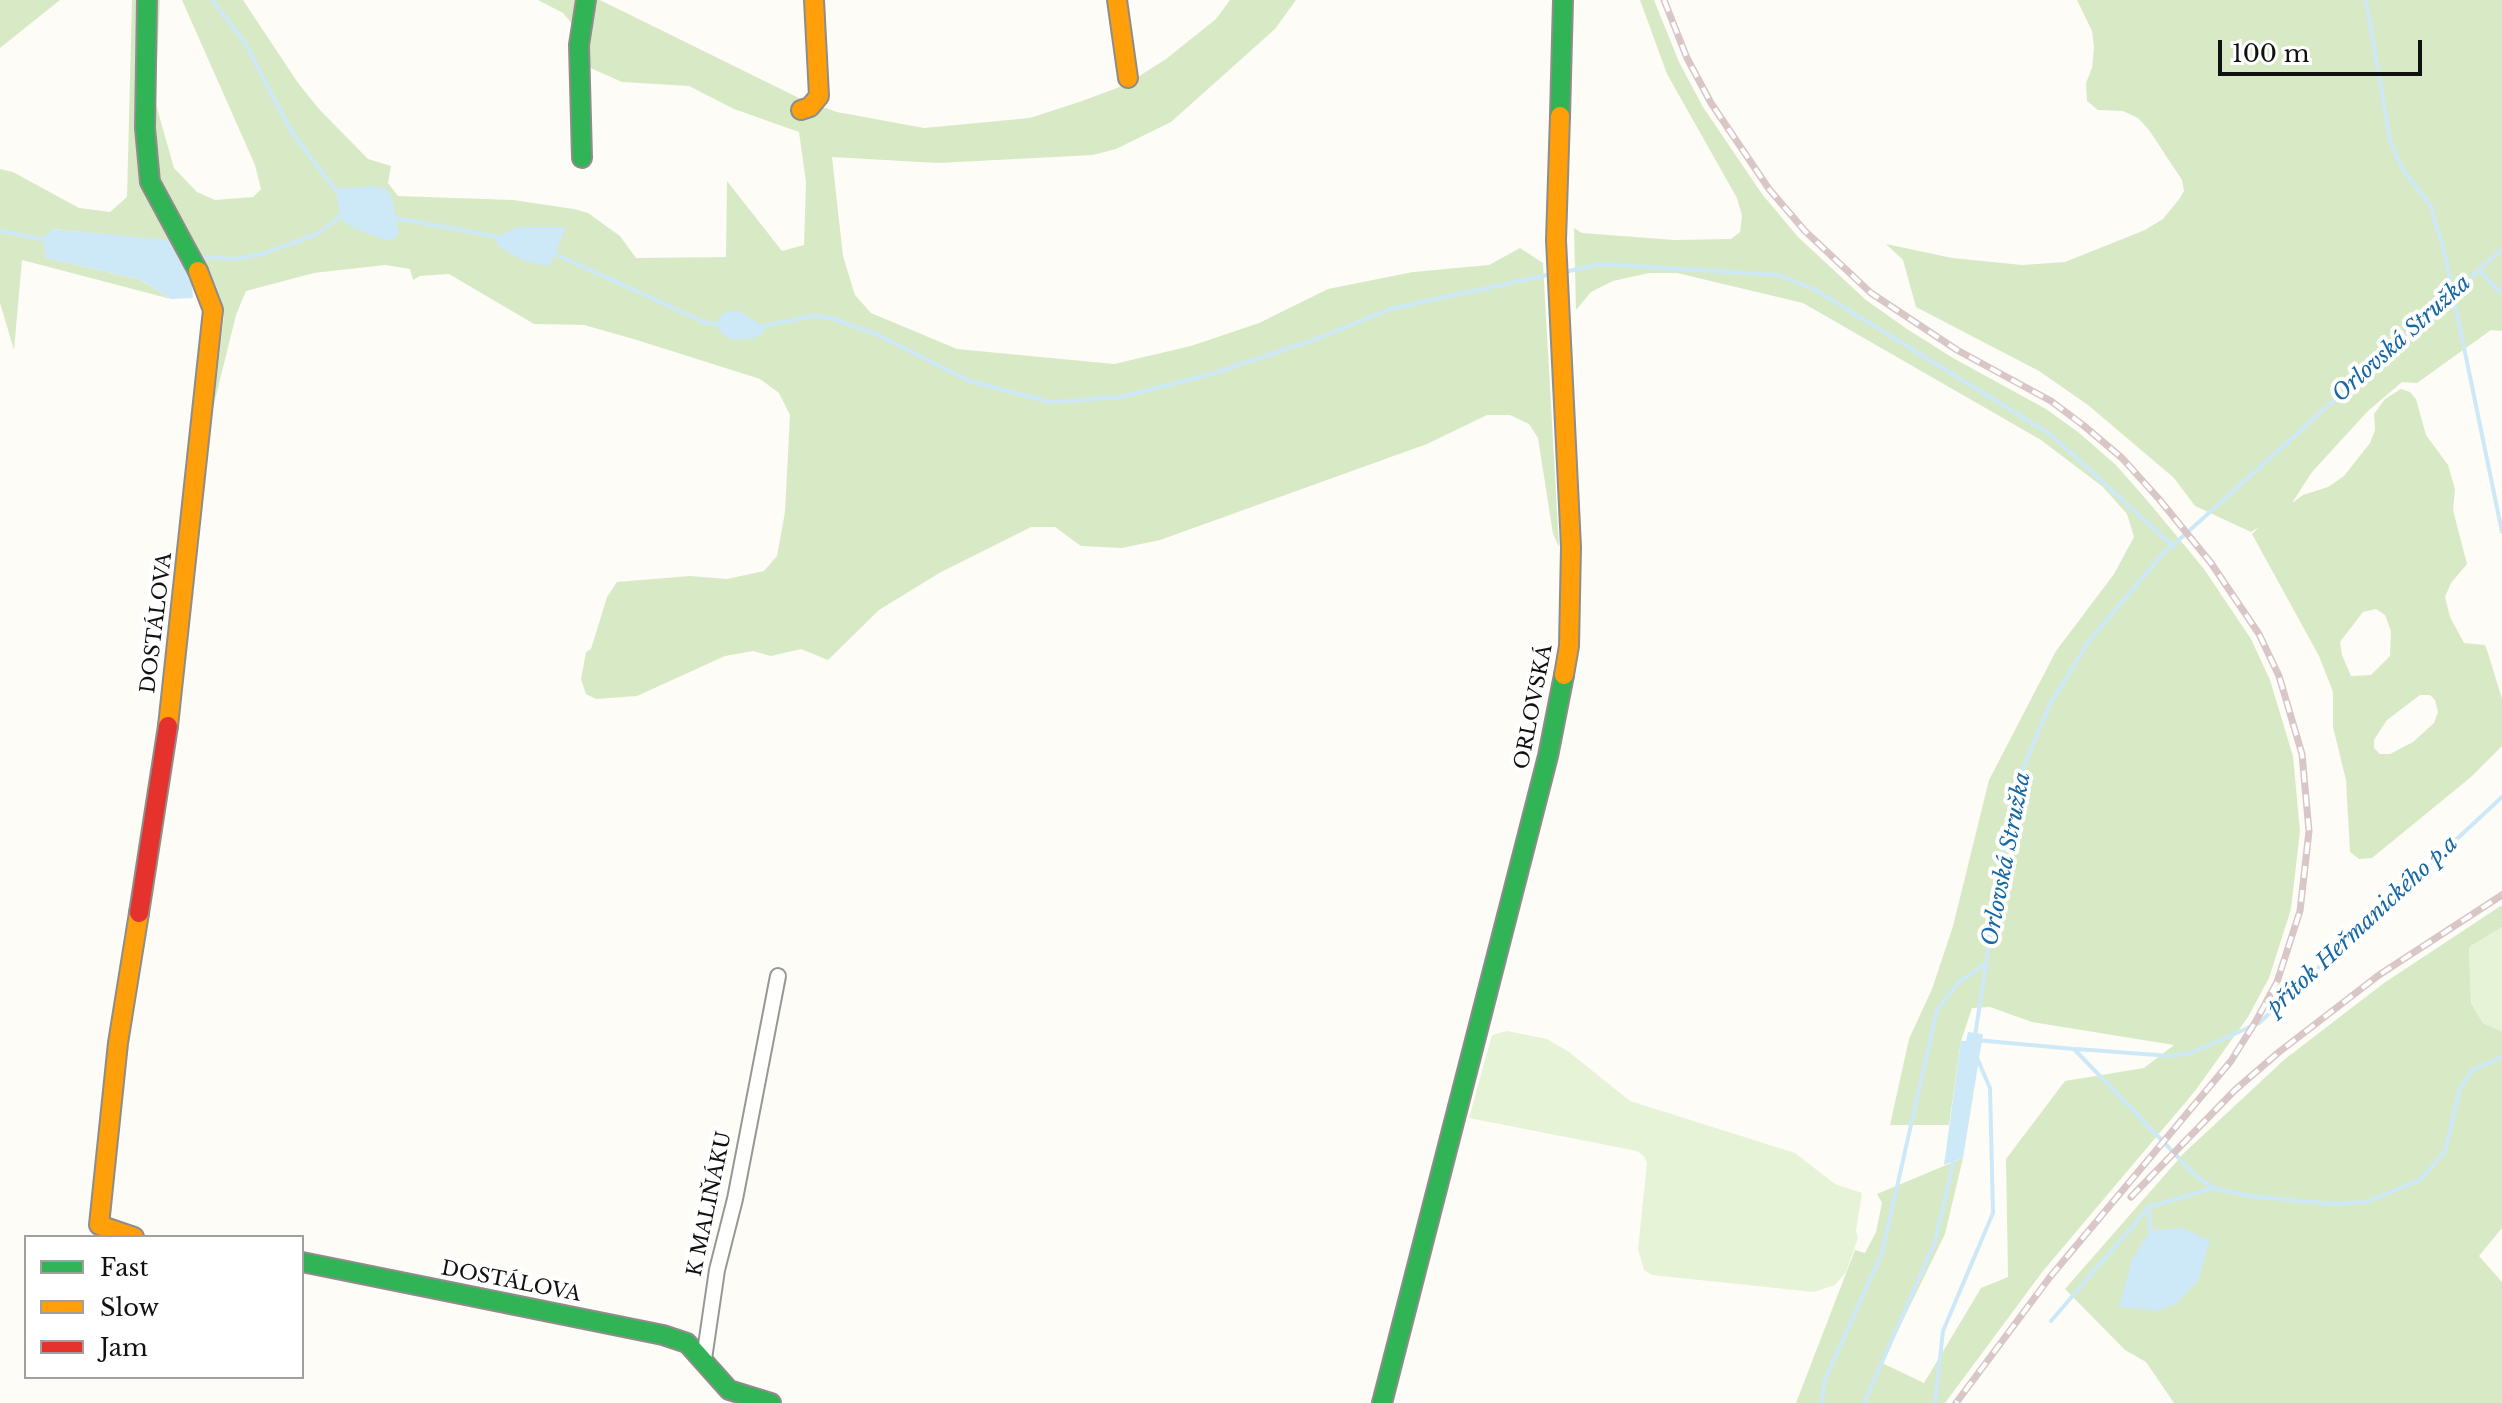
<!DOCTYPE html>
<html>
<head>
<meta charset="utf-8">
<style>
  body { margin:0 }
  #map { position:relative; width:2502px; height:1403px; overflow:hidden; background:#fdfcf7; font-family:"Libre Baskerville",serif }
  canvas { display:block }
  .legend { position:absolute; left:24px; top:1235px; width:280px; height:144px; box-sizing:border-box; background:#fff; border:2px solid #a0a0a0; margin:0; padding:10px 14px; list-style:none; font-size:24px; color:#111 }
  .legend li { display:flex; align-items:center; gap:16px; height:40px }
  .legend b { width:40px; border:2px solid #a0a0a0 }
  .scale { position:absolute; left:2218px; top:40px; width:204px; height:36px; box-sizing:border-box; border:4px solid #111; border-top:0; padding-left:10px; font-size:24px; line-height:28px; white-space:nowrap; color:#111; -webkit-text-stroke:6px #fff; paint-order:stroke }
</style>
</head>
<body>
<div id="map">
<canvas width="2502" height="1403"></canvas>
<ul class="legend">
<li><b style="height:10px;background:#30b455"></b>Fast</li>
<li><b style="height:10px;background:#ff9f0a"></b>Slow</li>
<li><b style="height:10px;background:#e5322d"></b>Jam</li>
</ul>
<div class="scale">100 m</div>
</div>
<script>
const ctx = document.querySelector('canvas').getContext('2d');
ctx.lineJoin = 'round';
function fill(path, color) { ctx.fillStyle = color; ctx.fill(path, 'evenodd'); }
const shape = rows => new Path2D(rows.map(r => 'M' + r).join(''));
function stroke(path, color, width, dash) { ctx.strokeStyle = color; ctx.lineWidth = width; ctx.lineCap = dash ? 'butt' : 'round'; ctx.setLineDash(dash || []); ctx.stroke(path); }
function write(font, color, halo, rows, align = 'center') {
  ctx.font = font + ' "Libre Baskerville",serif'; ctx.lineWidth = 8; ctx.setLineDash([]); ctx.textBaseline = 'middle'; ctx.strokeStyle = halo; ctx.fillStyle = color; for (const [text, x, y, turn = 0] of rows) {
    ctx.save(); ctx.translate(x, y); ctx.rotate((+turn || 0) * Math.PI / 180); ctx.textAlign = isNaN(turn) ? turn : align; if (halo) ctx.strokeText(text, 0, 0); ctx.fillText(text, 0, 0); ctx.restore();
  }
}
const green = shape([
  [2502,927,2502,1032,2500,1032,2483,1023,2471,1001,2469,946],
  [1507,1031,1547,1039,1569,1052,1630,1101,1795,1153,1835,1184,1862,1193,1856,1231,1858,1238,1846,1272,1835,1285,1814,1292,1652,1275,1644,1270,1638,1249,1647,1163,1644,1156,1637,1151,1469,1118,1492,1035]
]);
const forest = shape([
  [0,0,60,0,0,48],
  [132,0,160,0,155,101,174,168,197,192,215,200,253,197,261,189,255,165,182,0,243,0,298,83,319,109,368,159,391,166,388,183,398,196,513,200,574,209,588,213,620,236,636,258,726,257,727,181,782,251,804,245,806,182,799,132,734,109,689,86,622,82,586,66,590,45,563,13,538,0,600,0,803,100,837,112,924,128,1030,118,1082,101,1125,85,1166,59,1216,19,1230,0,1296,0,1275,29,1171,122,1116,149,1093,155,938,163,832,157,843,256,855,295,871,313,957,349,1114,364,1191,346,1259,323,1328,289,1413,272,1489,265,1520,248,1543,263,1559,547,1553,534,1538,438,1529,424,1510,415,1487,415,1427,444,1160,540,1122,548,1081,546,1055,527,1031,527,941,572,879,610,828,660,801,649,771,656,753,651,725,656,637,696,596,699,586,694,581,679,586,652,591,649,607,597,617,582,690,576,727,579,764,571,777,556,785,512,790,415,779,393,760,379,637,340,584,325,534,324,449,274,420,276,413,280,410,269,385,265,314,273,246,291,236,315,213,408,224,316,194,292,192,283,101,234,53,229,46,258,139,279,171,299,22,260,14,350,0,303,0,169,13,172,79,208,110,212,127,197],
  [1640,0,1654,0,1679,62,1703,107,1762,194,1798,237,1866,300,1907,329,1953,358,2046,409,2078,432,2116,465,2151,505,2204,569,2251,639,2270,680,2293,756,2300,831,2291,909,2269,978,2248,1017,2195,1091,2043,1271,1945,1403,1796,1403,1855,1250,1865,1253,1876,1232,1882,1203,1877,1194,1963,1158,1945,1234,1882,1363,1924,1383,1981,1288,2008,1277,2006,1159,2065,1081,2144,1068,2174,1045,2032,1022,1990,1007,1972,1008,1961,1041,1949,1125,1890,1125,1909,1039,1932,989,1953,926,1989,780,2056,651,2114,574,2134,537,2127,514,2103,487,2041,440,1803,303,1677,273,1649,273,1613,281,1591,292,1576,310,1574,228,1582,233,1675,240,1731,239,1740,232,1742,216,1737,198,1667,74],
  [2077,0,2502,0,2502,331,2491,330,2417,383,2402,382,2368,411,2312,472,2292,503,2303,495,2328,487,2344,476,2370,443,2375,430,2374,414,2385,399,2401,389,2410,392,2416,399,2426,435,2448,465,2455,489,2453,510,2467,564,2451,583,2445,597,2450,617,2464,643,2485,645,2488,653,2502,699,2502,746,2471,777,2372,858,2359,859,2350,852,2346,780,2333,727,2333,692,2319,656,2252,534,2259,527,2251,532,2195,506,2174,478,2088,405,2039,371,1916,307,1903,260,1886,244,1952,258,2022,265,2065,262,2145,230,2163,219,2180,198,2184,191,2182,180,2149,130,2138,118,2123,111,2098,110,2087,101,2086,83,2092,68,2094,47,2092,31],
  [2376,609,2385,615,2391,631,2390,656,2371,675,2351,676,2342,655,2340,642,2363,612],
  [2420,695,2430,695,2435,700,2438,712,2434,723,2413,742,2390,754,2380,754,2374,748,2374,740,2379,732,2387,720],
  [2502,905,2502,927,2469,947,2471,1002,2483,1023,2502,1032,2502,1228,2479,1256,2502,1282,2502,1403,2174,1403,2146,1362,2125,1350,2065,1289,2184,1153,2285,1059,2384,983]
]);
const water = shape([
  [372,186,387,189,392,197,399,234,389,241,353,228,340,219,336,189],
  [518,227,566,227,550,266,523,261,498,246,495,238],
  [53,229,168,240,192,283,193,298,171,299,139,279,45,258,43,237],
  [739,311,764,327,763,334,751,339,732,340,721,333,717,325,719,318,725,312],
  [1968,1032,1983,1034,1963,1158,1944,1165,1961,1041,1966,1041],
  [2183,1228,2210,1241,2198,1281,2176,1304,2158,1311,2119,1307,2131,1262,2150,1230]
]);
const stream = shape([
  [212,0,244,41,291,131,337,192],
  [2366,0,2390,140,2403,170,2430,204,2445,255,2502,532],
  [394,218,499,237],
  [0,231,45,240],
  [553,253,704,322,721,326],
  [200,257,235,259,262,254,317,234,343,215],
  [2479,270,2502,294],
  [1565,272,1600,264,1778,275,1814,289,2050,434,2173,546],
  [757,327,814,316,831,318,876,334,969,381,1051,402,1121,397,1211,374,1319,338,1390,309,1552,274],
  [1975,1036,2003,853,2020,776,2050,704,2089,641,2160,557,2502,249],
  [1976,1040,2074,1049,2197,1177,2214,1188,2248,1196,2334,1204,2367,1202,2420,1180,2445,1152,2459,1091,2472,1070,2502,1057],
  [2077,1049,2170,1056,2191,1053,2259,1023,2502,797],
  [2149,1208,2150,1230],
  [2051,1321,2149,1207,2213,1188],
  [1822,1403,1824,1382,1882,1253,1937,1010,1959,982,1984,965],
  [1864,1403,1935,1242,1954,1159],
  [1935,1403,1943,1331,1993,1213,1990,1088,1977,1058]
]);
const street = shape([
  [704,1359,717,1270,735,1199,778,976]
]);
const fast = shape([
  [147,0,145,128,150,182,198,271],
  [1560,116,1563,0],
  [582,158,579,45,586,0],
  [302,1262,663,1335,687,1343,729,1390,771,1403],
  [1382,1403,1548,756,1564,675]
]);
const slow = shape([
  [1117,0,1128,78],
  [801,110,810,107,819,96,814,0],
  [1560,116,1556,240,1571,547,1569,646,1564,675],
  [168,726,213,310,198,271],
  [134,1237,99,1225,118,1043,139,913]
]);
const jam = shape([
  [139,913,168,726]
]);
const rail = shape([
  [1664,0,1687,58,1711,103,1769,189,1805,231,1871,293,1957,350,2051,401,2083,425,2122,458,2159,499,2211,563,2259,634,2279,676,2302,754,2309,831,2300,911,2277,982,2256,1021,2231,1061,2050,1277,1956,1403],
  [2131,1197,2235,1090,2279,1052,2379,975,2502,895]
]);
const streetNames = [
  ["DOSTÁLOVA",157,623,-83],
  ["ORLOVSKÁ",1534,707,-79],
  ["K MALIŇÁKU",710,1204,-78],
  ["DOSTÁLOVA",511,1282,11]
];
const waterNames = [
  ["Orlovská Stružka",2402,339,-42],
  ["Orlovská Stružka",2007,859,-79],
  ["přítok Heřmanického p.a",2363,926,-43]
];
fill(green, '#e7f3d7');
fill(forest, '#d8eac5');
fill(water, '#cde8f7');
stroke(stream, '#cde8f7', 4);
stroke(street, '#979795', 18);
stroke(fast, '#8e8d8b', 22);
stroke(slow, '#8e8d8b', 22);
stroke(jam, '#8e8d8b', 22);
stroke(street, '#fffffe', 14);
stroke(fast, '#30b455', 18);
stroke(slow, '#ff9f0a', 18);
stroke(jam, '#e5322d', 18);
stroke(rail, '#d9c6c7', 7);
stroke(rail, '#fff', 4, [12]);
write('20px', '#111', '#fff', streetNames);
write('italic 22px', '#1768a6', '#fff', waterNames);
</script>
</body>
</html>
